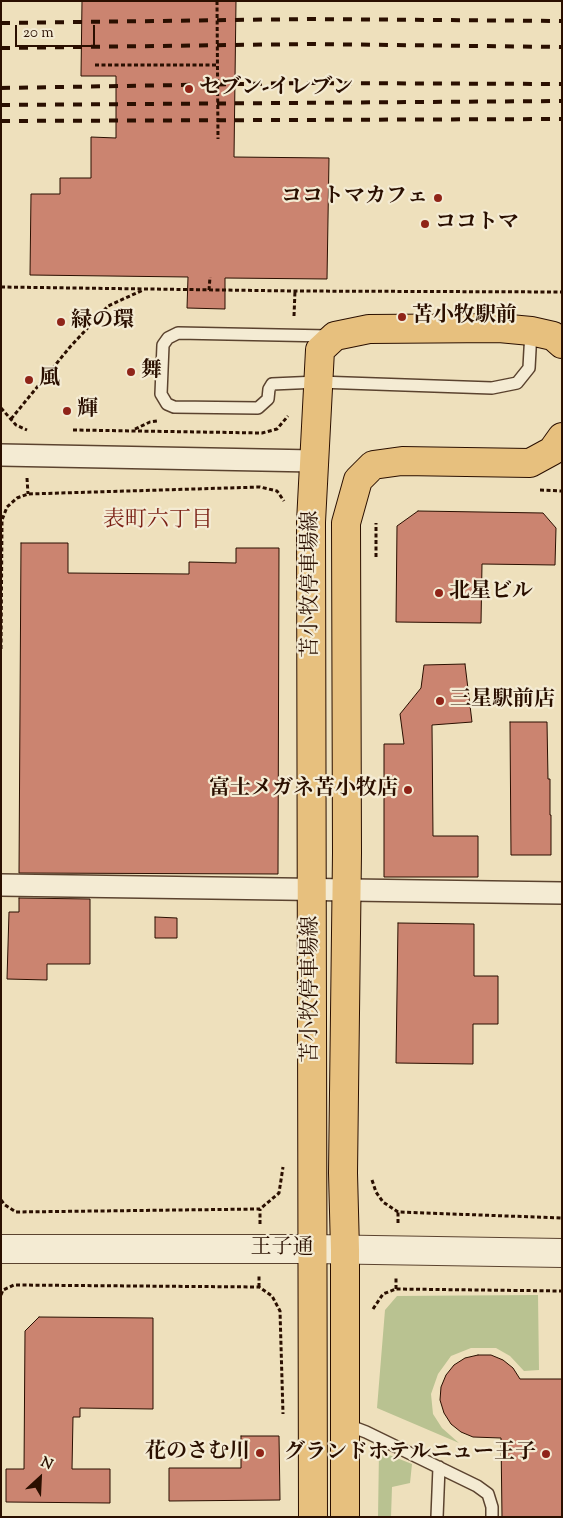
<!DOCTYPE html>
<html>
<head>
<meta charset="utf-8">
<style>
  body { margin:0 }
  #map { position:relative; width:563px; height:1518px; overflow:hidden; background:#eee0bc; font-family:"Sorts Mill Goudy",serif }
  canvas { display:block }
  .frame { position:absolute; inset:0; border:2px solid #2a0f00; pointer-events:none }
  .north { position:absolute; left:15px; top:1453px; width:50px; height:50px; -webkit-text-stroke:4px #f4ebd3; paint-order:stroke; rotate:25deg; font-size:14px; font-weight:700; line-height:20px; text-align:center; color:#2a0f00 }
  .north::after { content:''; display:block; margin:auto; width:18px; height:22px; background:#2a0f00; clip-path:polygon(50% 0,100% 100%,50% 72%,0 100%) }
  .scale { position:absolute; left:15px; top:25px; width:80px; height:22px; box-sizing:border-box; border:2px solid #2a0f00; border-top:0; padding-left:6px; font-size:15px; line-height:18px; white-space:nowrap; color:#2a0f00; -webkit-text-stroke:4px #f4ebd3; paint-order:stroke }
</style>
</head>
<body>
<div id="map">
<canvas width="563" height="1518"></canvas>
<div class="frame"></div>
<div class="north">N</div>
<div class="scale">20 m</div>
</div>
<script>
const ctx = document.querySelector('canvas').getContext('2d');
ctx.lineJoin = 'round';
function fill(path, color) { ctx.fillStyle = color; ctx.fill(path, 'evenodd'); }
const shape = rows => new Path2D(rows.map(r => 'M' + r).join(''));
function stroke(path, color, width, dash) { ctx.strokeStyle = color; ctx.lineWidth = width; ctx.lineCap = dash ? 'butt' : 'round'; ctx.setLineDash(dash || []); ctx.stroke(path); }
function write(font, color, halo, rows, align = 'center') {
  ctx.font = font + ' "Sorts Mill Goudy","Noto Serif JP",serif'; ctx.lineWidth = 4.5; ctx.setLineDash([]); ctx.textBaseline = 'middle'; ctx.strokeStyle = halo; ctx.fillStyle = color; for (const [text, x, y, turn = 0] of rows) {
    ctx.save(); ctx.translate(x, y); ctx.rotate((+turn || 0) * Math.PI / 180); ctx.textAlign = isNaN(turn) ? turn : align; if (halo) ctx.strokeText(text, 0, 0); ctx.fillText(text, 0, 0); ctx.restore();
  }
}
const green = shape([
  [538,1295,539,1370,524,1371,510,1356,496,1348,471,1348,451,1356,438,1374,431,1394,433,1414,442,1428,459,1443,377,1408,385,1310,397,1296],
  [379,1451,412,1464,410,1483,392,1487,391,1517,378,1517]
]);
const building = shape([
  [82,1,236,1,234,157,329,158,327,279,225,278,225,309,187,308,188,277,30,275,31,194,60,194,60,178,91,178,91,137,116,138,116,76,81,76,82,1],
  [418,511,543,513,556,528,555,565,482,564,481,623,396,622,397,526,418,511],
  [21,543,68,543,68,573,189,574,189,562,236,563,236,548,279,548,278,874,19,873,21,543],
  [465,664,472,722,432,725,433,836,478,836,478,877,384,877,384,744,404,744,400,714,421,688,424,665,465,664],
  [510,722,547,722,548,779,550,779,550,815,551,815,551,855,511,855,510,722],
  [19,898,90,899,90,964,47,964,47,980,7,979,9,912,19,912,19,898],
  [155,917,177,918,177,938,155,938,155,917],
  [398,923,474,924,474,976,498,976,498,1024,473,1024,473,1064,396,1063,398,923],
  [39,1317,153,1318,153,1409,80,1408,80,1417,73,1417,72,1469,110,1469,110,1503,6,1502,6,1469,24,1469,25,1331,39,1317],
  [478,1355,491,1355,503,1360,513,1368,520,1379,562,1379,562,1517,502,1517,501,1438,473,1437,461,1432,451,1424,444,1413,440,1400,441,1387,446,1375,454,1365,465,1358,478,1355],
  [241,1436,279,1436,280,1500,169,1501,169,1468,241,1468,241,1436]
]);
const path = shape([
  [95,65,218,65],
  [1,287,295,291,562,292],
  [209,290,210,277],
  [294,316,295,291],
  [1,408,16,425,27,430],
  [11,419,70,347,108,306,143,290],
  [135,429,150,422,157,421],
  [73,430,262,433,277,429,288,416],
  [27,478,28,494],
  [540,490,562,491],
  [376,557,376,523],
  [1,649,2,520,7,507,17,498,28,494,260,487,277,491,284,501],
  [372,1180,376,1192,383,1202,398,1212,562,1218],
  [1,1200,5,1205,16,1212,260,1209,279,1193,283,1167],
  [398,1223,398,1212],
  [260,1224,260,1209],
  [259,1287,259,1275],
  [396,1289,396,1277],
  [1,1295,3,1290,14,1285,259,1287,272,1296,280,1311,283,1414],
  [373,1309,383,1294,396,1289,562,1291]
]);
const service = shape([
  [329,336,178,333,168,338,163,345,161,394,167,404,174,407,258,408,268,399,269,389,272,384,318,382,492,388,517,383,529,368,531,331],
  [345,1424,366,1432,477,1486,488,1494,492,1507,492,1517],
  [437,1517,439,1467]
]);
const minor = shape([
  [1,455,314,461],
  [1,885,562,893]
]);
const tertiary = shape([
  [1,1249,312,1249,562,1253]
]);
const primary = shape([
  [313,1517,311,522,320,350,335,336,369,329,499,328,531,331,553,336,562,344],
  [345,1517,345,1250,343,1173,347,853,346,523,358,480,373,465,402,461,530,463,552,451,562,437]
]);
const rail = shape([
  [1,23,309,19,562,21],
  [1,48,309,44,562,47],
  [1,88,300,83,562,84],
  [1,105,562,101],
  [1,121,562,119]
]);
const pathBridge = shape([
  [217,1,218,139]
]);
const markers = [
  [189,89,5,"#8f2418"],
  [438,198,5,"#8f2418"],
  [425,224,5,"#8f2418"],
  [402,317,5,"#8f2418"],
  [61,322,5,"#8f2418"],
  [131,372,5,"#8f2418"],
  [29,380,5,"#8f2418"],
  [67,411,5,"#8f2418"],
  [439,593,5,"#8f2418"],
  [440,701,5,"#8f2418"],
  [408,790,5,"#8f2418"],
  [260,1453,5,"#8f2418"],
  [546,1454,5,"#8f2418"]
];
const poiNames = [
  ["セブン-イレブン",199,89],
  ["ココトマカフェ",428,198,"right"],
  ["ココトマ",435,224],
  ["苫小牧駅前",412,317],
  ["緑の環",71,322],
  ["舞",141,372],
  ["風",39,380],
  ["輝",77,411],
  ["北星ビル",449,593],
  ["三星駅前店",450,701],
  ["富士メガネ苫小牧店",398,790,"right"],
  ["花のさむ川",250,1453,"right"],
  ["グランドホテルニュー王子",536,1454,"right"]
];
const streetNames = [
  ["苫小牧停車場線",312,584,-90],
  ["苫小牧停車場線",312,989,-90],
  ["王子通",282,1249]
];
const neighbourhoodNames = [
  ["表町六丁目",158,522]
];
fill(green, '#b9c291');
fill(building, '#cb8470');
stroke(building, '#2a0f00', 1);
stroke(service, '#5b432f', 14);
stroke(minor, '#5b432f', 24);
stroke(tertiary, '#5b432f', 30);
stroke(primary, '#2a0f00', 30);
stroke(path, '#2a0f00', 3, [4, 2.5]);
stroke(service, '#f4ebd3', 11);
stroke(minor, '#f4ebd3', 21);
stroke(tertiary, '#f4ebd3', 28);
stroke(primary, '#e7c07e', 28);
stroke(rail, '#2a0f00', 4, [9, 9]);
stroke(pathBridge, '#2a0f00', 3, [4, 2.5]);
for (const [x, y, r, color] of markers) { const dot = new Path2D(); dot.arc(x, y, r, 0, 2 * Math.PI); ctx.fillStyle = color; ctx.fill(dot); stroke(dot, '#f4ebd3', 2); }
write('bold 21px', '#2a0f00', '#f4ebd3', poiNames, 'left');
write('21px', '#2a0f00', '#f4ebd3', streetNames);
write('22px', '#7a1f14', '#f4ebd3', neighbourhoodNames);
</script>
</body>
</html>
